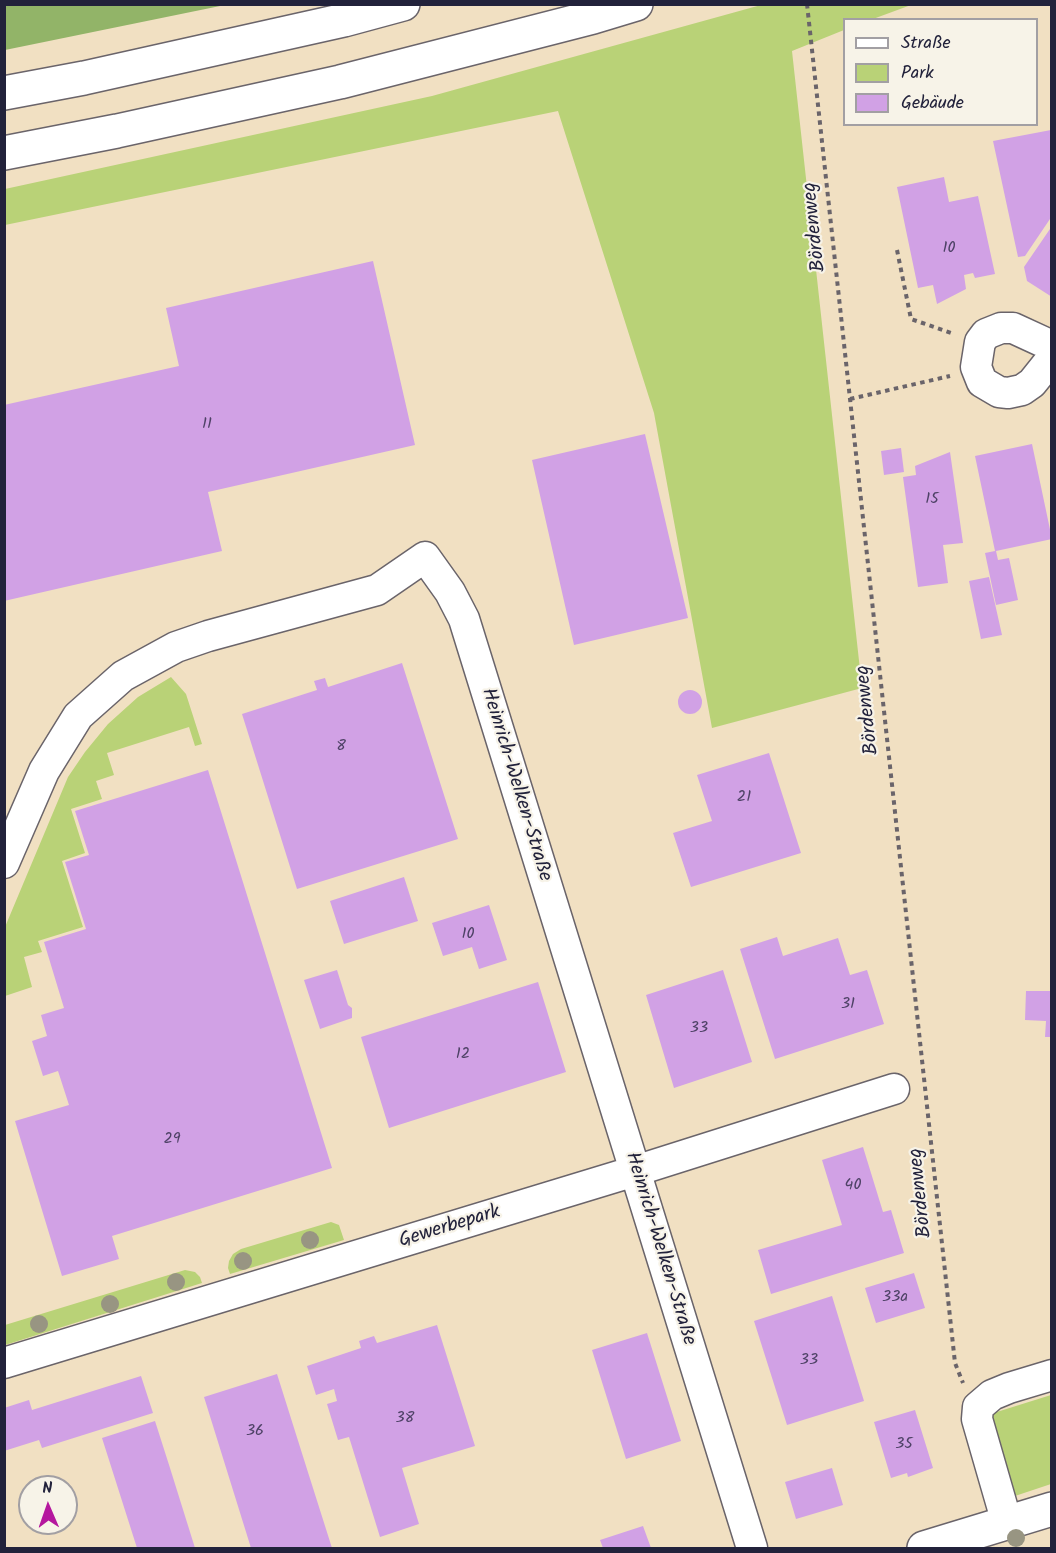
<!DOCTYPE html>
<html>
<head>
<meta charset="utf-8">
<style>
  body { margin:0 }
  #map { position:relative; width:1056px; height:1553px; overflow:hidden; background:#f1e0c2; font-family:Kalam,sans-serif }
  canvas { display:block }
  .frame { position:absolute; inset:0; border:6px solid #22223b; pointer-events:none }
  .legend { position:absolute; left:843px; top:18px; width:195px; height:108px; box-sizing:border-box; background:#f7f3e8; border:2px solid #a29fa3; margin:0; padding:8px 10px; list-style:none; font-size:18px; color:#22223b }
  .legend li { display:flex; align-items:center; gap:12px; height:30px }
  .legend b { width:30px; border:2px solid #a29fa3 }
  .north { position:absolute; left:18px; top:1475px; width:60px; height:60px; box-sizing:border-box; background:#f7f3e8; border:2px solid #a29fa3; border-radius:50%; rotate:358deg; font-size:16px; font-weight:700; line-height:24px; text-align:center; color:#22223b }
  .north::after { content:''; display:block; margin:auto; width:21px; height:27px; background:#b5179e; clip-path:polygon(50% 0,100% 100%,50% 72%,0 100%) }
</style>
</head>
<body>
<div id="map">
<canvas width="1056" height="1553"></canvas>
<div class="frame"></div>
<ul class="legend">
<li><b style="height:8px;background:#fff"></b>Straße</li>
<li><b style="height:16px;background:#b9d277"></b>Park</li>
<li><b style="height:16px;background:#d1a1e5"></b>Gebäude</li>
</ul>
<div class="north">N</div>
</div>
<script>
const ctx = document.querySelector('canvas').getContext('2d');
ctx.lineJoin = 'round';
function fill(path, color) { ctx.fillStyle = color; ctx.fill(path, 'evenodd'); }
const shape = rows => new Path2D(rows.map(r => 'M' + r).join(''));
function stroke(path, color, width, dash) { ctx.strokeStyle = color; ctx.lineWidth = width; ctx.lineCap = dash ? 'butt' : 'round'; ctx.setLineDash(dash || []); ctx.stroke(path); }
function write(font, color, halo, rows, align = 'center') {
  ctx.font = font + ' Kalam,sans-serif'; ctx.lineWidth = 4.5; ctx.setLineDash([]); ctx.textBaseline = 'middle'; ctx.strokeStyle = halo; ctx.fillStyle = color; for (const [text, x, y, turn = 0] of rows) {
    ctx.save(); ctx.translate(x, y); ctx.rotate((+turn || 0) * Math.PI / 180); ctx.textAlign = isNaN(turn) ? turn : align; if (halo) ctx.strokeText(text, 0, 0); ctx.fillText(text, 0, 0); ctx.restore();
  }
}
const green = shape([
  [761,5,911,5,873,19,844,20,844,30,792,51,862,688,712,728,654,413,558,111,5,225,5,189,432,96],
  [171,677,186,694,202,744,195,746,189,727,107,753,114,775,96,781,102,799,71,809,85,853,62,861,83,927,38,941,42,952,24,957,32,987,5,996,5,927,68,777,85,752,108,724,138,697],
  [331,1222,339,1225,344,1240,230,1274,228,1268,229,1261,233,1254,241,1249],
  [185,1270,195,1272,200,1277,202,1283,5,1345,5,1325],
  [1051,1395,1051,1484,1009,1498,984,1416]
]);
const forest = shape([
  [5,4,225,4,225,5,5,50]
]);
const building = shape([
  [1051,130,1052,216,1025,256,1018,257,993,141],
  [944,177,949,202,978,196,995,274,975,278,973,273,964,275,966,289,937,304,933,285,918,288,897,187],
  [1052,226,1052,297,1027,281,1024,267],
  [373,261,415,445,208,492,222,551,4,601,4,405,179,366,166,308],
  [645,434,688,618,574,645,532,460],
  [1032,444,1052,539,996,551,998,560,1009,558,1018,600,996,605,985,553,995,551,975,456],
  [901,448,904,472,884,475,881,451],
  [950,452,963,543,943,545,948,583,918,587,903,477,916,475,915,466],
  [989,577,1002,635,981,639,969,581],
  [402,663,458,839,297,889,242,714,317,690,314,681,325,678,328,687],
  '678 702a12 12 0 1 1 24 0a12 12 0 1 1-24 0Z',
  [769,753,801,853,691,887,673,833,712,821,697,775],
  [208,770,332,1168,112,1236,119,1259,62,1276,15,1121,69,1105,58,1071,43,1076,32,1041,47,1036,41,1015,64,1008,44,942,86,929,65,862,89,855,75,811],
  [404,877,418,921,344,944,330,901],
  [489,905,507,960,479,969,472,947,443,956,432,923],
  [777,937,783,956,838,938,850,975,867,970,884,1024,775,1059,740,949],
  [337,970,348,1005,352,1008,352,1018,320,1029,304,980],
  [723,970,752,1062,674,1088,646,995],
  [538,982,566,1072,389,1128,361,1037],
  [1026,991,1052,991,1052,1037,1045,1037,1046,1021,1025,1020],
  [863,1147,883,1212,891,1210,904,1253,771,1294,758,1250,842,1225,822,1160],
  [914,1273,925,1308,876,1323,865,1288],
  [832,1296,864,1401,787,1425,754,1321],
  [437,1325,475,1446,402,1468,419,1524,380,1537,349,1437,338,1440,327,1404,337,1401,334,1389,316,1395,307,1366,361,1348,359,1341,374,1336,377,1343],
  [647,1333,681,1441,626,1459,592,1350],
  [277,1374,306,1466,332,1548,251,1548,204,1397],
  [141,1376,153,1413,42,1448,39,1440,4,1451,4,1408,29,1400,32,1410],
  [915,1410,933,1468,908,1477,907,1473,891,1478,874,1422],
  [155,1421,170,1468,195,1548,137,1548,102,1438],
  [832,1468,843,1505,796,1519,785,1482],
  [643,1526,651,1548,603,1548,600,1540]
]);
const path = shape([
  [807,4,955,1363,963,1383],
  [897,250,911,319,954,334],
  [850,399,950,376]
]);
const minor = shape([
  [1052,346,1013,328,1001,328,986,334,980,342,976,367,982,382,999,392,1008,393,1022,390,1032,383,1052,358],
  [4,863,44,771,78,716,123,676,176,647,208,636,377,590,425,557,450,592,464,619,752,1548],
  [4,1363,635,1171,894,1089],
  [1007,1523,977,1419,978,1407,992,1395,1009,1388,1052,1375]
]);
const secondary = shape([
  [924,1548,1052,1509]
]);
const motorway = shape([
  [4,93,84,78,344,20,403,4],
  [4,153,117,131,340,82,593,17,636,4]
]);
const trees = [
  [310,1240],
  [243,1261],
  [176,1282],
  [110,1304],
  [39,1324],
  [1016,1538]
];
const numberNames = [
  ["10",949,249],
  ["11",207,425],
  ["15",932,500],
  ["8",341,747],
  ["21",744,798],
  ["10",468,935],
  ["31",848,1005],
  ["33",699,1029],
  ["12",463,1055],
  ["29",172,1140],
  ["40",853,1186],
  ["33a",895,1298],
  ["33",809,1361],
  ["38",405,1419],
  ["36",255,1432],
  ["35",904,1445]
];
const streetNames = [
  ["Bördenweg",816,227,-96],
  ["Bördenweg",869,710,-96],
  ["Heinrich-Welken-Straße",515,785,73],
  ["Bördenweg",922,1193,-96],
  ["Gewerbepark",450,1228,-17],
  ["Heinrich-Welken-Straße",659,1249,73]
];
fill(green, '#b9d277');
fill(forest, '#92b468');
fill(building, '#d1a1e5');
stroke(minor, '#6a646a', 33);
stroke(secondary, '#6a646a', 36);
stroke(motorway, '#6a646a', 36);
stroke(path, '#6a646a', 4, [4.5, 4.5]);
stroke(minor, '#fff', 30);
stroke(secondary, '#fff', 33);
stroke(motorway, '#fff', 33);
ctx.fillStyle = '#989582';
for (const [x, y] of trees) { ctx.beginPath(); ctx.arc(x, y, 9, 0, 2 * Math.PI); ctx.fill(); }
write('16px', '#4e4266', null, numberNames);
write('20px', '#22223b', '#f7f3e8', streetNames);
</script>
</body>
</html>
